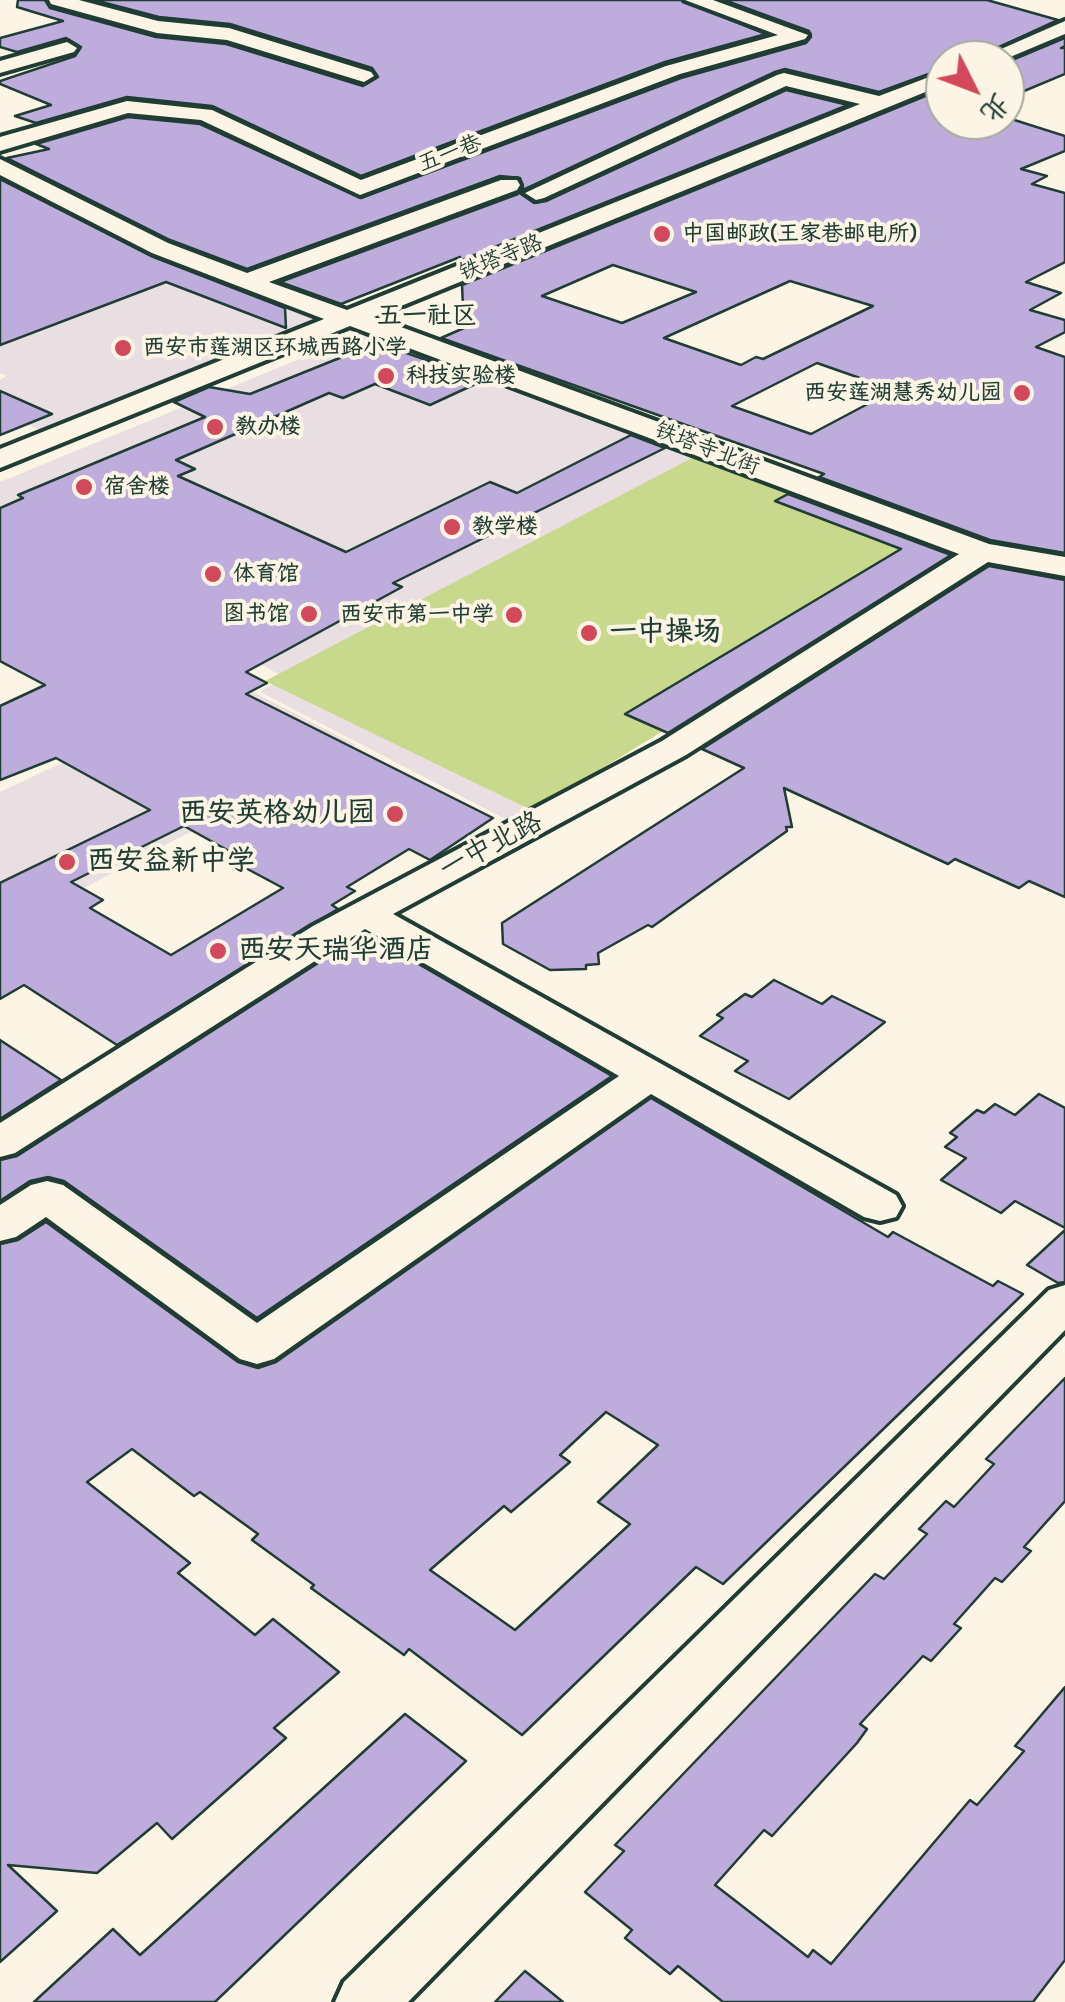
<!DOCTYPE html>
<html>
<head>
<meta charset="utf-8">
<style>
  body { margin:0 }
  #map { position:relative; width:1065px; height:2002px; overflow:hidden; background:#fcf5e5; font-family:"Patrick Hand","LXGW WenKai TC",sans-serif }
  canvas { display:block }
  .north { position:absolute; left:925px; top:40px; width:100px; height:100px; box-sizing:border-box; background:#fcf5e5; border:2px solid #a4ab9e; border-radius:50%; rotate:132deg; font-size:28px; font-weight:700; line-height:40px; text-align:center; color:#1f3d34 }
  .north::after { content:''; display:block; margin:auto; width:35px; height:45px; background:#d1495b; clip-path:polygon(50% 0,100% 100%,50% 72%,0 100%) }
</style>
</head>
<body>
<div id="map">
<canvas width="1065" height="2002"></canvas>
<div class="north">北</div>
</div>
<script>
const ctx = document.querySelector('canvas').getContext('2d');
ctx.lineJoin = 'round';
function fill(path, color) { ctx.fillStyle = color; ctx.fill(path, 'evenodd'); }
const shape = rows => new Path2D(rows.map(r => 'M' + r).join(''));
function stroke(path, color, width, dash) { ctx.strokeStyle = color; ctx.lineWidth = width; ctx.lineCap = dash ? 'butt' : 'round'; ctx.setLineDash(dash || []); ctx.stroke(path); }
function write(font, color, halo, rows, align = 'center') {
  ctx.font = font + ' "Patrick Hand","LXGW WenKai TC",sans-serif'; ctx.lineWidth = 8; ctx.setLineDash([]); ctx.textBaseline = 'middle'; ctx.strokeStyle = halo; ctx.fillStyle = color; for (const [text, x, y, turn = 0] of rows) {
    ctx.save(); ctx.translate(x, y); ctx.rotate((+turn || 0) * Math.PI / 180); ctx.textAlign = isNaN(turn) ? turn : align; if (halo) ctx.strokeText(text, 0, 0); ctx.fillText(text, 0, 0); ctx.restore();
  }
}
const built = shape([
  [170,255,326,316,39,430,0,411,0,380,6,376,0,373,0,323],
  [365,332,953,552,513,823,260,692,283,677,0,514,0,482],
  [234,682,356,745,0,932,0,792]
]);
const green = shape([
  [696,456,953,552,533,811,265,681]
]);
const building = shape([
  [18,0,45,0,50,8,156,37,226,44,363,86,378,77,372,68,230,24,159,17,94,0,681,0,766,34,665,62,361,176,212,106,127,97,36,123,15,116,51,105,0,84,0,81,75,56,81,47,66,38,17,52,0,47,0,38,63,21,17,7,18,0],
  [724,0,987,0,1058,20,972,60,945,53,945,68,879,92,785,69,775,72,523,190,521,194,534,203,546,201,786,90,848,105,460,261,460,257,341,304,280,282,518,194,523,187,520,178,500,176,247,269,170,240,7,158,49,149,36,144,128,117,200,124,361,198,681,78,806,43,811,37,809,31,724,0],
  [1065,38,1065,46,1061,48,1065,48,1065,74,1005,99,1005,63,1065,38],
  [945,88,945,120,973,122,1005,120,1005,117,1065,136,1065,151,1021,169,1047,176,1032,184,1065,193,1065,262,1026,282,1061,293,1030,310,1065,320,1065,332,1036,347,1065,357,1065,553,990,540,819,477,824,474,441,338,464,328,462,285,945,88],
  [613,265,696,292,622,323,542,296,613,265],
  [790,281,873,306,763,359,756,357,741,365,664,338,790,281],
  [817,363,894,390,811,434,732,406,817,363],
  [0,179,151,256,285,308,286,328,166,282,0,345,0,179],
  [392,348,484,380,430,405,375,384,343,398,329,393,176,460,195,469,178,476,346,552,490,482,517,493,631,435,665,448,393,583,402,587,246,672,267,683,246,694,493,818,430,860,409,849,347,887,355,891,332,905,338,909,117,1045,24,985,0,999,0,883,150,810,56,758,0,780,0,706,45,685,0,661,0,508,23,498,18,495,205,417,174,402,209,387,250,394,362,349,392,348],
  [184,826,247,861,240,865,283,888,171,955,90,908,103,900,71,882,184,826],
  [0,391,52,414,0,435,0,391],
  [788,494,951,555,668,733,625,714,901,549,775,501,788,494],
  [989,566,1065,580,1065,897,1029,881,1019,888,955,859,948,864,784,788,792,827,786,827,787,831,652,927,648,925,598,953,599,964,586,965,586,969,550,970,503,944,502,923,744,768,702,749,989,566],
  [365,933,612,1076,257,1318,64,1181,48,1177,30,1181,0,1201,0,1160,17,1156,365,933],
  [774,980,822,1004,832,996,885,1022,789,1099,735,1071,748,1061,700,1036,723,1018,717,1015,745,994,752,997,774,980],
  [0,1040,61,1080,0,1119,0,1040],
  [1039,1094,1065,1108,1065,1228,1015,1201,1001,1213,941,1180,966,1158,945,1147,957,1137,950,1133,977,1110,984,1113,995,1104,1015,1115,1039,1094],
  [651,1098,888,1237,893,1232,993,1286,998,1281,1023,1294,723,1584,696,1567,522,1735,409,1649,404,1655,311,1588,314,1585,252,1540,258,1534,200,1492,194,1496,132,1449,87,1482,190,1563,178,1573,255,1635,273,1619,339,1672,274,1728,286,1738,172,1839,157,1823,97,1873,8,1865,57,1911,0,1962,0,1244,18,1240,46,1222,238,1362,258,1368,276,1362,651,1098],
  [606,1412,658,1445,598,1502,630,1524,515,1630,430,1570,504,1506,511,1512,570,1462,560,1455,606,1412],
  [1065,1230,1065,1282,1058,1283,1027,1265,1065,1230],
  [1065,1378,1065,1501,1024,1547,1031,1551,1002,1582,995,1578,954,1624,961,1628,931,1661,923,1656,860,1724,867,1729,857,1743,772,1836,764,1830,715,1885,808,1957,813,1950,831,1964,970,1800,977,1805,1024,1751,1015,1746,1065,1687,1065,1960,1033,2002,723,2002,678,1966,670,1974,625,1938,632,1930,585,1892,624,1851,615,1845,875,1574,884,1579,927,1534,919,1529,946,1501,954,1507,994,1464,986,1459,1065,1378],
  [405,1714,466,1761,215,2002,34,2002,113,1929,140,1955,405,1714],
  [525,1971,563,2002,495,2002,525,1971]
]);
const minor = shape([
  [49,0,79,0,158,21,229,28,371,72,374,76,364,82,227,40,157,33,51,4,49,0],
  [685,0,713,0,808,35,805,39,680,74,360,195,201,120,128,113,0,151,0,137,127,101,212,110,361,180,666,66,778,35,685,0],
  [1065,21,1065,34,1003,60,976,60,1065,21],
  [67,42,77,48,74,52,0,73,0,61,67,42],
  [945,71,945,84,374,317,989,544,1065,557,1065,576,988,562,686,755,393,914,896,1195,902,1206,896,1217,880,1221,864,1217,651,1094,274,1359,257,1364,240,1359,46,1217,16,1237,0,1241,0,1205,31,1185,47,1181,63,1185,257,1323,619,1076,365,929,15,1153,0,1157,0,1123,313,926,662,741,959,554,350,326,0,468,0,449,324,319,152,253,0,175,0,159,168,243,247,273,501,180,517,180,520,185,517,190,269,282,347,310,860,104,786,86,544,198,536,200,525,193,777,75,784,73,879,96,945,71],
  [1065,1285,1065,1330,408,2002,335,2002,344,1982,1049,1290,1065,1285]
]);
const markers = [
  [662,234,10,"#d1495b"],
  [123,348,10,"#d1495b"],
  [386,376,10,"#d1495b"],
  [1022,393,10,"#d1495b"],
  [215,427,10,"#d1495b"],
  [84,487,10,"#d1495b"],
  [452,527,10,"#d1495b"],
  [213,574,10,"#d1495b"],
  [309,614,10,"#d1495b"],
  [514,615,10,"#d1495b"],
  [589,633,10,"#d1495b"],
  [395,814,10,"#d1495b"],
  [67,862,10,"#d1495b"],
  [218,951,10,"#d1495b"]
];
const farStreetnames = [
  ["五一巷",450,154,-21],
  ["铁塔寺路",501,258,-22],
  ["铁塔寺北街",707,449,21]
];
const farPoinames = [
  ["中国邮政(王家巷邮电所)",682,234],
  ["西安市莲湖区环城西路小学",143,348],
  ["科技实验楼",406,376],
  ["西安莲湖慧秀幼儿园",1002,393,"right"],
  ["教办楼",235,427],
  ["宿舍楼",104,487],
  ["教学楼",472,527],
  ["体育馆",233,574],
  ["图书馆",289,614,"right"],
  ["西安市第一中学",494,615,"right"]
];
const farNeighbourhoodnames = [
  ["五一社区",427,316]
];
const poiNames = [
  ["一中操场",609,633],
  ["西安英格幼儿园",375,814,"right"],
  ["西安益新中学",87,862],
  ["西安天瑞华酒店",238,951]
];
const streetNames = [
  ["一中北路",491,846,-28]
];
fill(built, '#e9dfe2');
fill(green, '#c8d98d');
fill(building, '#beacdc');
stroke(building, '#1f3d34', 2.5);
stroke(minor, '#1f3d34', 8);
fill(minor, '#fcf5e5');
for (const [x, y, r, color] of markers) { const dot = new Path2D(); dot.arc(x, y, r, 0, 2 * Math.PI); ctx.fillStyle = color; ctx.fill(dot); stroke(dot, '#fcf5e5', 4); }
write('22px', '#1f3d34', '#fcf5e5', farStreetnames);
write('bold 22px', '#1f3d34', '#fcf5e5', farPoinames, 'left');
write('bold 25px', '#1f3d34', '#fcf5e5', farNeighbourhoodnames);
write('bold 28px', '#1f3d34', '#fcf5e5', poiNames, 'left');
write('28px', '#1f3d34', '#fcf5e5', streetNames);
</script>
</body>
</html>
